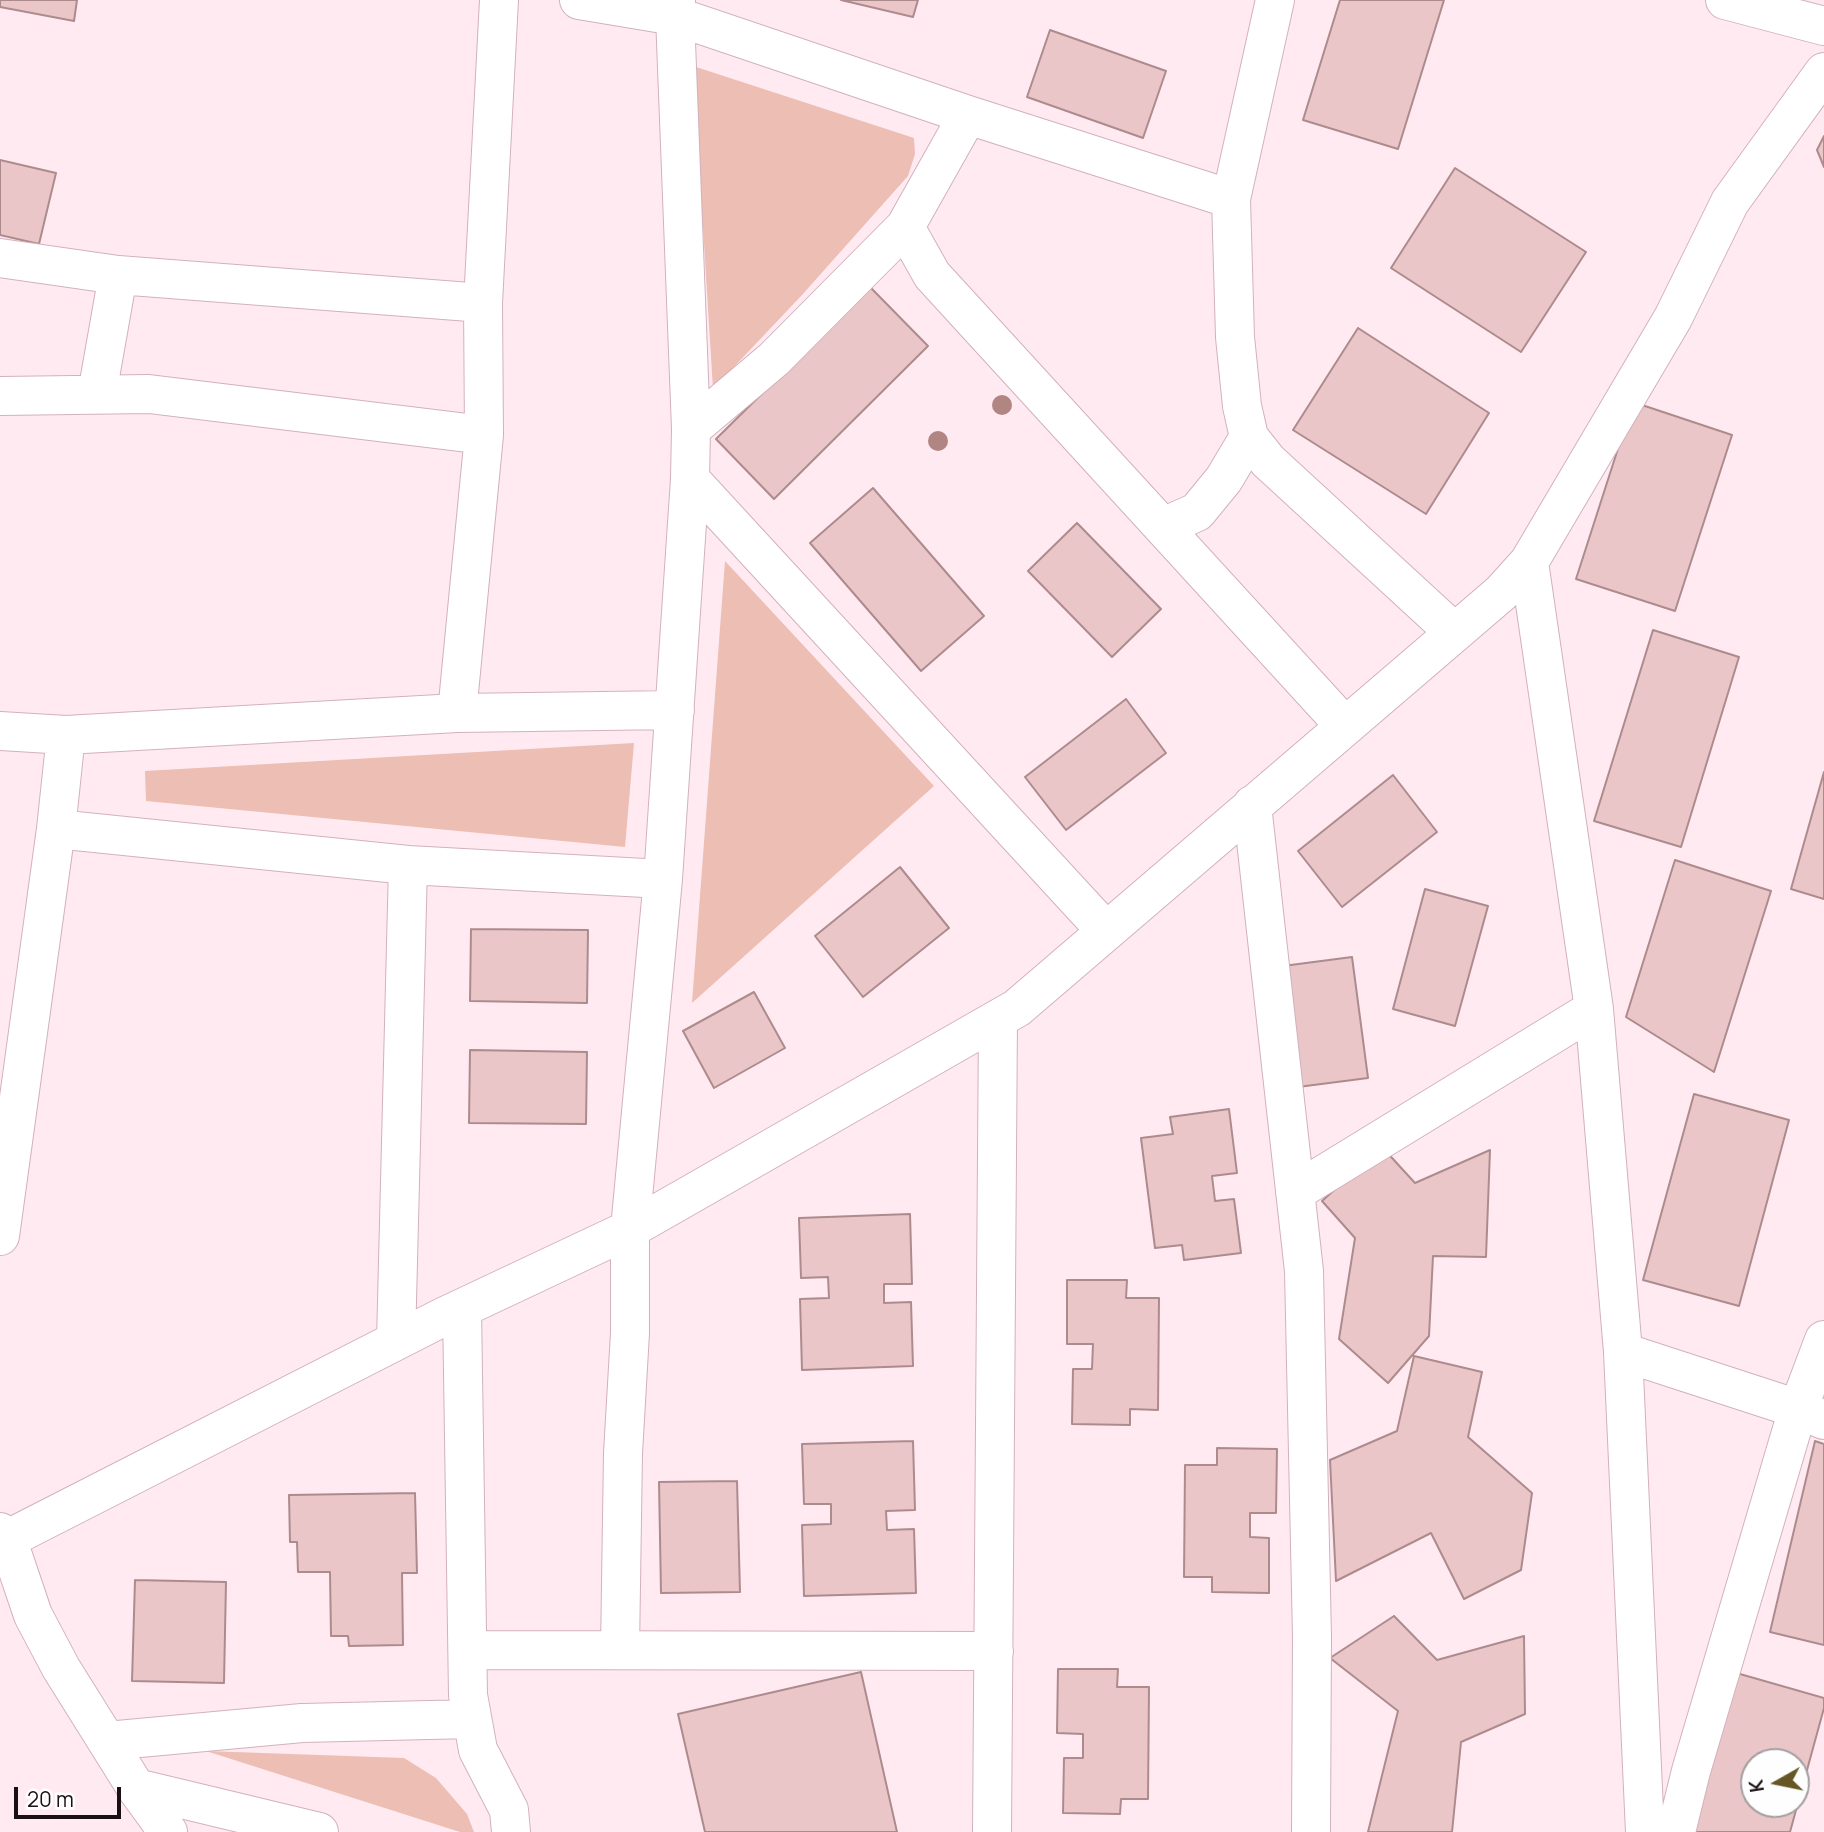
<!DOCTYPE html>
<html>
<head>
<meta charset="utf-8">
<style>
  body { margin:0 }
  #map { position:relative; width:1824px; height:1832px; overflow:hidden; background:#ffeaf2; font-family:Manrope,sans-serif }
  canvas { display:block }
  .north { position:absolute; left:1740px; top:1748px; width:70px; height:70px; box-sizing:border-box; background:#fefefe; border:2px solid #a39ea0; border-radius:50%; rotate:261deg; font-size:19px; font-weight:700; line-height:28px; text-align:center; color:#1a0f14 }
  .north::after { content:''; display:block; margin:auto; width:24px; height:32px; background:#665724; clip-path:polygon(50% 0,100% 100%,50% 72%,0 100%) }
  .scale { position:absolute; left:14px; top:1787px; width:107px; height:32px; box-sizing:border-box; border:4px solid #1a0f14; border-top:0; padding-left:9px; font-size:21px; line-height:24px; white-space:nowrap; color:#1a0f14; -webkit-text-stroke:5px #fefefe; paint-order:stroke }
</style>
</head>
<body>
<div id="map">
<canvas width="1824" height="1832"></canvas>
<div class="north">K</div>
<div class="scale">20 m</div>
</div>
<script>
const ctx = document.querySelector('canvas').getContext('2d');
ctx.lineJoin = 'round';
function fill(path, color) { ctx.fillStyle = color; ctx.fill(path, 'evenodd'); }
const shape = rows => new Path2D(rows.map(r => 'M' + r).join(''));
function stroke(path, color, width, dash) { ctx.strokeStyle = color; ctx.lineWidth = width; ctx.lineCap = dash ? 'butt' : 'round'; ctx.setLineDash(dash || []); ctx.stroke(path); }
const green = shape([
  [693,66,914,138,915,154,908,176,802,295,713,389],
  [725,561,934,786,692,1003],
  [634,743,625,847,146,801,145,771],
  [206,1751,404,1758,436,1778,467,1814,474,1832,460,1832]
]);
const building = shape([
  [0,0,77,0,74,21,0,7,0,0],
  [841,0,918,0,913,17,841,0],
  [1340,0,1444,0,1398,149,1303,120,1340,0],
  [1050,30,1166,71,1143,138,1027,97,1050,30],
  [1824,136,1824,167,1817,150,1824,136],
  [0,160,56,173,39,244,0,235,0,160],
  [1455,168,1586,252,1521,352,1391,268,1455,168],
  [870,287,928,346,774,499,716,439,870,287],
  [1358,328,1489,413,1426,514,1293,430,1358,328],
  [1633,402,1732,435,1675,611,1576,579,1633,402],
  [873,488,984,616,921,671,810,543,873,488],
  [1077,523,1161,609,1112,657,1028,571,1077,523],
  [1653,630,1739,657,1681,847,1594,821,1653,630],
  [1126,699,1166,753,1066,830,1025,777,1126,699],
  [1824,772,1824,899,1791,889,1824,772],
  [1393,775,1437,832,1342,907,1298,851,1393,775],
  [1675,860,1771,891,1714,1072,1626,1017,1675,860],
  [900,867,949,928,863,997,815,936,900,867],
  [1425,889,1488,906,1455,1026,1393,1009,1425,889],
  [471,929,588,930,587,1003,470,1001,471,929],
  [1352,957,1368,1078,1298,1087,1283,966,1352,957],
  [754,992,785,1048,714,1088,683,1031,754,992],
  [470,1050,587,1052,586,1124,469,1123,470,1050],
  [1694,1094,1789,1120,1739,1306,1643,1280,1694,1094],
  [1229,1109,1237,1173,1212,1176,1215,1201,1234,1199,1241,1253,1184,1260,1182,1245,1155,1248,1141,1138,1173,1134,1170,1117,1229,1109],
  [1382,1147,1415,1183,1490,1150,1486,1257,1433,1256,1429,1336,1388,1383,1339,1339,1355,1238,1322,1201,1382,1147],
  [910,1214,912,1284,884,1284,884,1303,911,1302,913,1366,802,1370,800,1299,829,1298,828,1277,801,1278,799,1218,910,1214],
  [1067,1280,1127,1280,1126,1298,1159,1298,1158,1410,1130,1409,1130,1425,1072,1424,1073,1369,1092,1369,1093,1344,1067,1344,1067,1280],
  [1414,1356,1482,1372,1468,1437,1532,1493,1521,1570,1464,1599,1431,1533,1336,1581,1330,1460,1397,1431,1414,1356],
  [913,1441,915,1510,886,1511,887,1530,914,1529,916,1593,804,1596,802,1525,831,1524,831,1504,804,1504,802,1444,913,1441],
  [1815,1441,1824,1444,1824,1645,1770,1632,1815,1441],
  [1217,1448,1277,1449,1276,1513,1250,1513,1250,1537,1269,1538,1269,1593,1212,1592,1212,1577,1184,1577,1185,1465,1217,1465,1217,1448],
  [737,1481,740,1592,661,1593,659,1482,737,1481],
  [415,1493,417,1573,402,1573,403,1645,349,1646,348,1636,331,1636,330,1572,298,1572,297,1542,290,1542,289,1495,415,1493],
  [135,1580,226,1582,224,1683,132,1681,135,1580],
  [1394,1616,1437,1660,1524,1636,1525,1714,1461,1742,1452,1832,1368,1832,1398,1711,1330,1658,1394,1616],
  [1058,1669,1118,1669,1117,1687,1149,1687,1148,1799,1121,1799,1120,1814,1063,1813,1064,1758,1083,1758,1083,1734,1057,1733,1058,1669],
  [861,1672,897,1832,705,1832,678,1714,861,1672],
  [1733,1672,1824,1698,1824,1708,1790,1832,1689,1832,1733,1672],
  [1754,1762,1796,1762,1796,1804,1754,1804,1754,1762]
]);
const minor = shape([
  [579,0,675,16,968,115,1231,199],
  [1275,0,1231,199,1235,337,1242,406,1249,437,1268,461,1454,632],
  [1725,0,1824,26],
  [968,115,905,227,932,275,1344,725],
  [0,258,118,275,483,303],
  [97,394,118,275],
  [0,396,149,394,484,435],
  [691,429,774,359,905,227],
  [690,479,1106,931],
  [1163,527,1197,512,1224,479,1249,437],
  [1529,562,1594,1009,1623,1352,1645,1832],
  [457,713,484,435,483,303,499,0],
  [0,731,66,735,457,713,675,710],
  [1252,805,1304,1271,1312,1637,1311,1832],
  [56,829,408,865,663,879],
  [1295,1192,1594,1009],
  [0,1236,56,829,66,735],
  [462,1309,468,1695,478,1750,509,1810,511,1832],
  [396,1341,408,865],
  [1623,1352,1798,1409,1824,1420],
  [0,1532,7,1538,33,1615,61,1668,136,1788,168,1832],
  [0,1543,443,1317,630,1229,1017,1008,1501,593,1529,562,1673,318,1730,202,1824,72],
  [468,1650,994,1651],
  [620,1650,623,1453,630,1333,630,1229,663,879,690,479,691,429,675,16,676,0],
  [107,1741,302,1723,472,1719],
  [136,1788,319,1832],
  [992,1832,998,1019],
  [1676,1832,1691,1771,1798,1409,1824,1340]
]);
const trees = [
  [1002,405],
  [938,441]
];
fill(green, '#edbeb3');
fill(building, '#ebc6c9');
stroke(building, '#ad8b8d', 2);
stroke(minor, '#d2b1bd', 40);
stroke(minor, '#fff', 38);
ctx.fillStyle = '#b08582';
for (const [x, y] of trees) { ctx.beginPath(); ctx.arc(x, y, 10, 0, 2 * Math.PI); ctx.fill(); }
</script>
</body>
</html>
